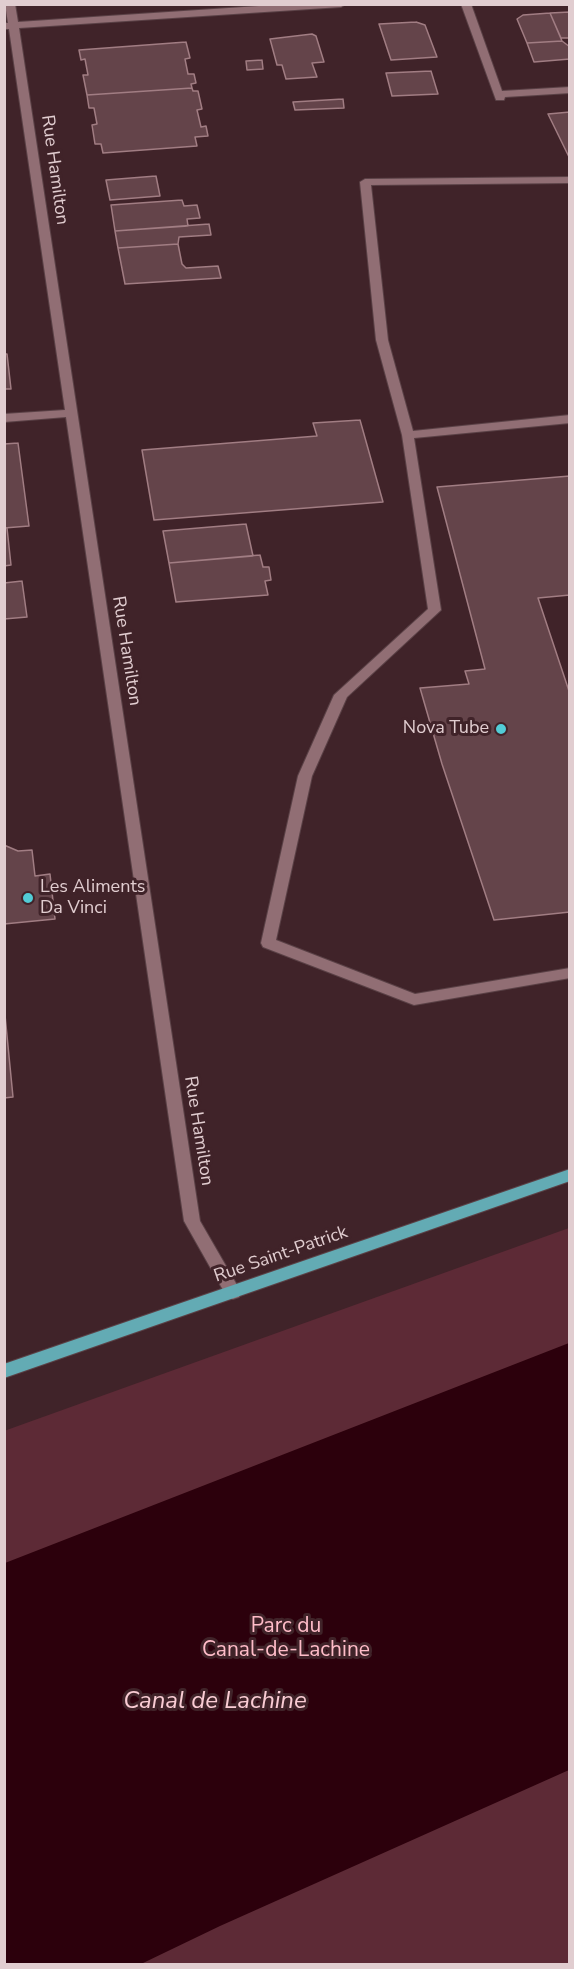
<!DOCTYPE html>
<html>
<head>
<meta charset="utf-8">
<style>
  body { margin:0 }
  #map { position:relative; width:574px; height:1969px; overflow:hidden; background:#402329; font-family:"Nunito Sans",sans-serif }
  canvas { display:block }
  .frame { position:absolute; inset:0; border:6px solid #e1cdd0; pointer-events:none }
</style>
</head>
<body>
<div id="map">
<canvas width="574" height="1969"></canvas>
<div class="frame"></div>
</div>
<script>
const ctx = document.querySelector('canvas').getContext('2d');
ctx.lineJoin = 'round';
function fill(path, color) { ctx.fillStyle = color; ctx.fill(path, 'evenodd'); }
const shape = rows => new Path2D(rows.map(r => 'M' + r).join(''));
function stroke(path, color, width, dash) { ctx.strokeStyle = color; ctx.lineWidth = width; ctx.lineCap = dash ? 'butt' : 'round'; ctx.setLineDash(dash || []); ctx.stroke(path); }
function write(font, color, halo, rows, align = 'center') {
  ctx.font = font + ' "Nunito Sans",sans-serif'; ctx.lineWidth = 6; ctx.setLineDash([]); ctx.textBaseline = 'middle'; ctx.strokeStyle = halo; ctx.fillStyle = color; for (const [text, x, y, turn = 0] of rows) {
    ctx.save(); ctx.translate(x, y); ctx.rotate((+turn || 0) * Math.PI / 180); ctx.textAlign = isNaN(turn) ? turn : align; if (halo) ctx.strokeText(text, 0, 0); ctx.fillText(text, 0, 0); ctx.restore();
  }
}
const green = shape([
  [569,1228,569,1964,5,1964,4,1431]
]);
const water = shape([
  [569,1343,569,1770,220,1926,141,1964,5,1964,5,1563]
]);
const building = shape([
  [570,12,570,38,561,38,550,13,570,12],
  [550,13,562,41,527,43,517,19,523,15,550,13],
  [416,22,425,25,437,57,391,60,379,24,416,22],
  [312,34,316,36,324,62,312,63,317,77,286,79,282,65,277,65,270,39,312,34],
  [562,41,570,47,570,59,534,62,527,43,562,41],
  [186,42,190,58,185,59,188,74,194,74,196,83,191,84,192,88,87,95,83,75,88,75,85,59,81,60,79,50,186,42],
  [262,60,263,69,247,70,246,61,262,60],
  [431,71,438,94,392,96,386,73,431,71],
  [192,88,193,91,198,91,202,109,197,110,201,127,206,126,208,136,195,137,197,146,103,153,101,144,95,144,92,125,97,124,94,108,89,108,87,95,192,88],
  [343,99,344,108,295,110,293,102,343,99],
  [570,112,570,159,548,114,570,112],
  [156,176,160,196,110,200,106,180,156,176],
  [182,200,184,206,197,205,200,218,187,219,188,226,115,231,111,205,182,200],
  [209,224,211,235,179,237,178,244,118,248,115,231,209,224],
  [178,244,182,264,186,268,218,266,221,278,125,284,118,248,178,244],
  [4,354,7,354,11,389,4,389,4,354],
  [360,420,383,502,154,520,142,450,317,436,313,423,360,420],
  [18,443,29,526,4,528,4,444,18,443],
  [570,476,570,595,538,598,570,694,570,912,494,920,442,764,420,688,469,684,465,671,485,669,437,487,570,476],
  [246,524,253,556,169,563,163,531,246,524],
  [4,528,7,528,11,565,4,566,4,528],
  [260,555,263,567,269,567,271,580,265,581,268,595,176,602,169,563,260,555],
  [22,581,27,617,4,619,4,583,22,581],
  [4,845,18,851,32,850,35,876,50,874,55,919,4,924,4,845],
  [4,1005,13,1097,4,1098,4,1005]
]);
const minor = shape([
  [5,4,15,4,18,22,289,4,346,4,341,7,19,28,200,1221,241,1292,239,1297,233,1299,227,1297,184,1221,66,417,4,422,4,414,65,410,9,29,4,29,4,23,8,23,5,4],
  [461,4,471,4,502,91,570,87,570,93,505,97,504,100,496,100,461,4],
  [570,177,570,183,371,185,388,340,413,431,570,415,570,423,414,438,441,610,347,697,312,776,276,940,415,994,570,968,570,978,414,1005,263,947,261,943,298,776,334,695,428,609,402,435,376,340,360,182,365,179,570,177]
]);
const major = shape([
  [570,1169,570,1181,4,1378,4,1364,570,1169]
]);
const markers = [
  [501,729,6,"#52ccd6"],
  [28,898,6,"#52ccd6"]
];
const streetNames = [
  ["Rue Hamilton",54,170,82],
  ["Rue Hamilton",126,651,81],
  ["Rue Hamilton",198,1131,81],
  ["Rue Saint-Patrick",281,1255,-19]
];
const poiNames = [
  ["Nova Tube",489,729],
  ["Les Aliments",40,888,"left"],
  ["Da Vinci",40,909,"left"]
];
const nearParknames = [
  ["Parc du",286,1627],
  ["Canal-de-Lachine",286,1651]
];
const nearWaternames = [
  ["Canal de Lachine",215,1702]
];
fill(green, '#5d2a36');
fill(water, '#2c000c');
fill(building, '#64444a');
stroke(building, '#a17d83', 1.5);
stroke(minor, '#5a4146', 2);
stroke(major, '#5a4146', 2);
fill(minor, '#916e74');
fill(major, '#63abb4');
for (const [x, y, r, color] of markers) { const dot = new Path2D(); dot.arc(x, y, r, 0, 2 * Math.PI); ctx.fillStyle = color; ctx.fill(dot); stroke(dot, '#402329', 2); }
write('18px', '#e1cdd0', '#402329', streetNames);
write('18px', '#e1cdd0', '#402329', poiNames, 'right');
write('21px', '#ffbcc8', '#402329', nearParknames);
write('italic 24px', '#faccd4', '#402329', nearWaternames);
</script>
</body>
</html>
